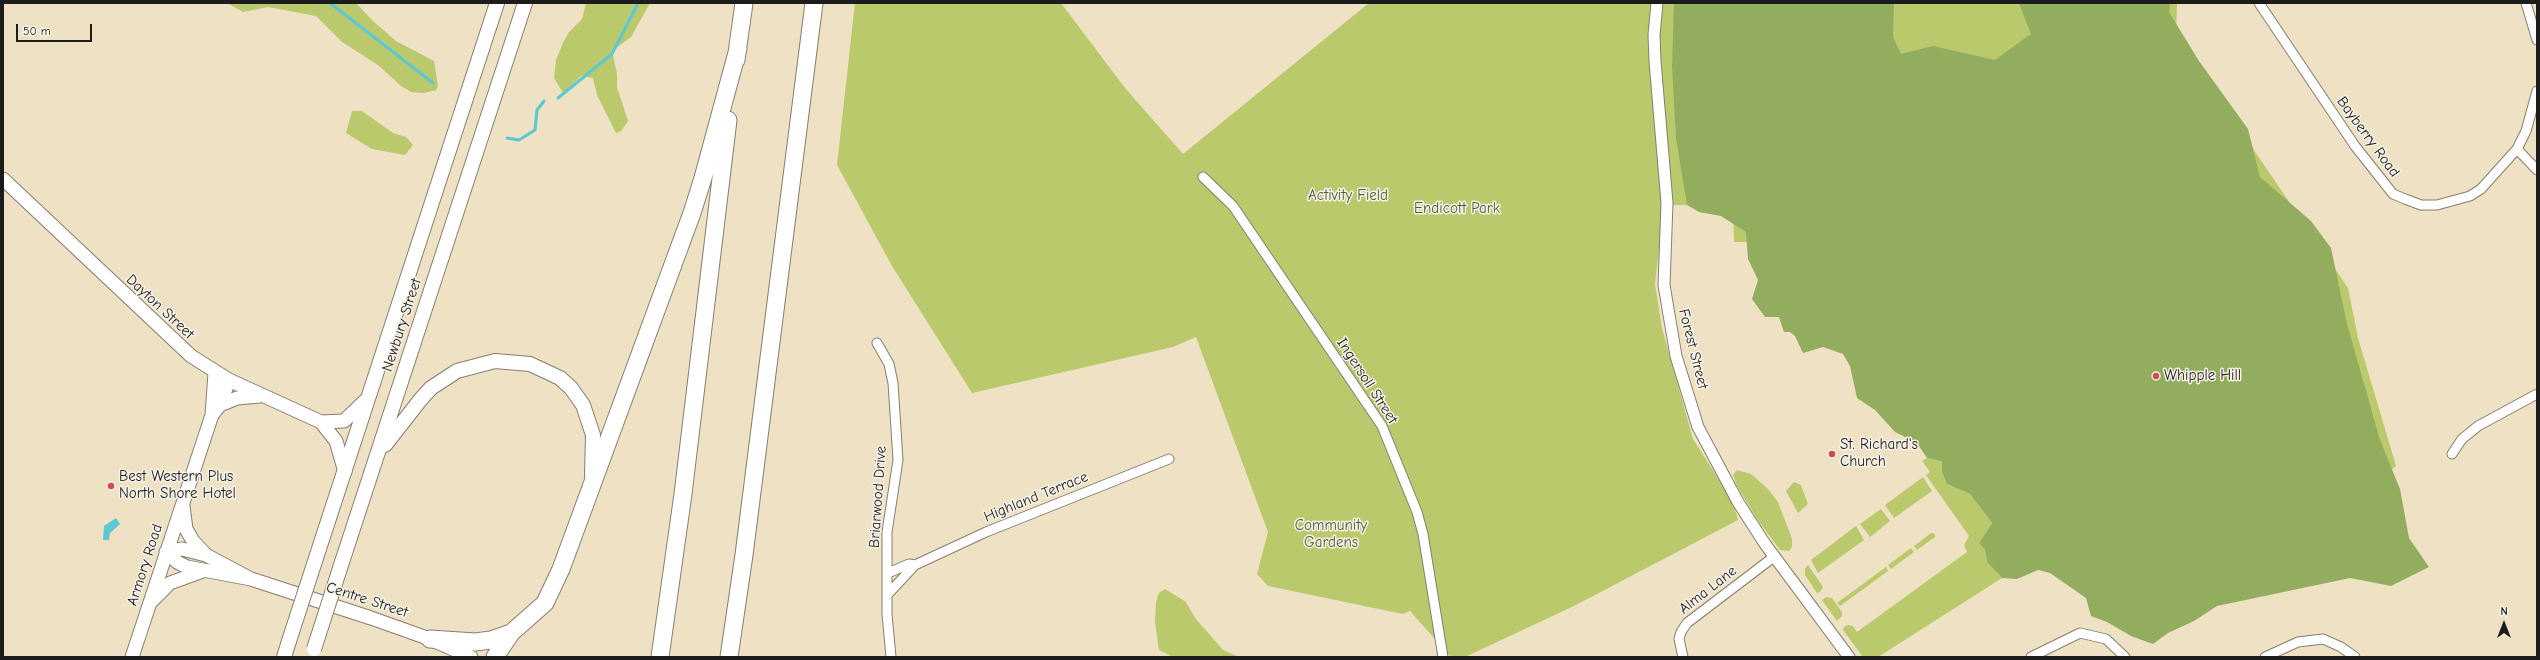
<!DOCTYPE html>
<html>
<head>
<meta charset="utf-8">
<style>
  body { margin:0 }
  #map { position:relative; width:2540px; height:660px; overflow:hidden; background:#efe1c4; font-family:"Comic Neue",sans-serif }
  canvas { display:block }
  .frame { position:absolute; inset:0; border:4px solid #1c1c1c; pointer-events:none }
  .north { position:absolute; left:2484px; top:604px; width:40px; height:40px; -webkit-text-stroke:3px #f7f3e8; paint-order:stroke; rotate:0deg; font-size:11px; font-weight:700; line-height:16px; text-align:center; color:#1c1c1c }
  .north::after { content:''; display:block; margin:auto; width:14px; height:18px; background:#1c1c1c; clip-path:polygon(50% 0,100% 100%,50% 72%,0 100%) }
  .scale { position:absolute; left:16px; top:24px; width:76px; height:18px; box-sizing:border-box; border:2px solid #1c1c1c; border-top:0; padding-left:5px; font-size:12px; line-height:14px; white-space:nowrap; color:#1c1c1c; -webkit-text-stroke:3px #f7f3e8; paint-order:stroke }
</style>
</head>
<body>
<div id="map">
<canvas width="2540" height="660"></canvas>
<div class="frame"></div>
<div class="north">N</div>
<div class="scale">50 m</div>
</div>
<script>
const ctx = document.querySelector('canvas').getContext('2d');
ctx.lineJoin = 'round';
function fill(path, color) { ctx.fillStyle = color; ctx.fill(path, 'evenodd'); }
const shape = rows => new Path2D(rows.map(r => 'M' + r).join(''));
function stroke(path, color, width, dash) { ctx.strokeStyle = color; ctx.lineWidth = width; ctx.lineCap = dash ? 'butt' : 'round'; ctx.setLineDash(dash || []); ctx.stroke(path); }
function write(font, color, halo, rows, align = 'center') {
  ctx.font = font + ' "Comic Neue",sans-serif'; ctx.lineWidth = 3; ctx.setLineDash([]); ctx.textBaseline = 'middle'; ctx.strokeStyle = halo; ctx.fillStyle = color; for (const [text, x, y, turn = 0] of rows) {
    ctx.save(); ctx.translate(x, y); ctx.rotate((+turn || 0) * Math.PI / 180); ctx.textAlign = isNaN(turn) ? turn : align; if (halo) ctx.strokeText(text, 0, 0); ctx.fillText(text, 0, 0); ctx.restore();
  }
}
const green = shape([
  [227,3,356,3,373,21,396,41,434,61,438,86,436,90,424,93,411,92,401,86,378,65,342,42,316,16,268,7,243,12],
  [586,3,650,3,631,37,612,51,617,74,617,87,628,121,621,131,616,133,597,95,593,78,581,76,563,93,554,78,556,60,563,43,569,32,582,19],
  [855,3,1061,3,1125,88,1183,154,1369,3,2177,3,2176,36,2348,288,2358,338,2396,466,2232,602,1790,242,1734,242,1733,205,1664,205,1655,284,1662,328,1693,439,1733,502,1738,520,1574,606,1465,657,1451,657,1410,611,1403,614,1268,586,1257,574,1268,532,1196,337,1173,347,972,393,892,266,837,165],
  [352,111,362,111,393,133,406,137,413,145,405,155,372,149,346,133],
  [1927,458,1942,460,1942,472,1947,484,1970,494,1992,523,1979,543,1985,550,1987,562,2002,578,1878,657,1863,657,1843,630,1844,627,1848,625,1853,626,1857,632,1967,552,1964,545,1969,536,1926,475,1930,472,1922,461],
  [1737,470,1751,474,1768,489,1778,502,1792,539,1792,547,1789,551,1780,550,1759,522,1737,486,1733,475],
  [1923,477,1932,491,1894,518,1885,505],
  [1794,482,1801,485,1808,504,1798,513,1786,491],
  [1881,509,1890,521,1870,537,1860,524],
  [1856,526,1864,540,1818,573,1811,560],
  [1931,533,1935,534,1935,537,1917,550,1914,546],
  [1911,548,1914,552,1891,569,1888,565],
  [1808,565,1823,587,1820,592,1817,593,1805,575,1805,569],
  [1886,567,1888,571,1840,606,1837,603],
  [1165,589,1186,602,1195,618,1223,650,1239,657,1173,657,1159,650,1155,622,1156,602,1159,593],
  [1826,597,1832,598,1842,612,1842,616,1837,621,1822,600]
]);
const forest = shape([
  [1674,3,1894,3,1893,37,1901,54,1933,46,1995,60,2031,34,2019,3,2170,3,2169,12,2199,61,2248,129,2260,177,2311,221,2331,248,2347,324,2380,440,2400,489,2409,538,2429,567,2391,586,2350,578,2217,606,2194,621,2168,633,2153,644,2131,636,2107,622,2091,616,2086,598,2050,573,2038,570,2017,579,2002,578,1987,562,1985,550,1979,543,1992,523,1970,494,1947,484,1942,472,1942,461,1927,458,1917,443,1895,432,1875,410,1857,398,1850,366,1843,354,1823,347,1803,353,1795,336,1790,332,1784,332,1779,317,1765,317,1752,299,1758,280,1748,259,1746,232,1721,216,1699,212,1687,205,1676,138,1672,66]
]);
const water = shape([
  [116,518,120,524,110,533,109,540,103,540,104,526]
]);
const stream = shape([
  [330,3,433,83],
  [558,98,612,54,638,3],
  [507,138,519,140,535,130,537,110,544,101]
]);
const minor = shape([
  [2259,3,2355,146,2393,194,2405,199,2421,205,2437,205,2470,196,2481,189,2517,149,2526,131,2537,91],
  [2526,3,2537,40],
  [2517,149,2537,170],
  [1203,177,1233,206,1382,426,1417,512,1423,534,1443,657],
  [877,343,889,364,893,383,898,460,887,532,887,614,891,657],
  [2452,454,2462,439,2478,426,2537,394],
  [888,573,909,564,915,565],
  [888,594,915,565,986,532,1169,459],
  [1683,657,1679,639,1681,632,1687,623,1775,556],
  [2031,657,2080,633,2106,639,2125,657],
  [2265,657,2298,642,2323,639,2341,647,2355,657]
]);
const tertiary = shape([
  [1657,3,1654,35,1655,61,1667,203,1664,285,1676,356,1698,427,1738,502,1765,544,1849,657]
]);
const secondary = shape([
  [3,179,191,356,229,380,321,422,336,441,345,472],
  [220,405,237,398,260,396],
  [212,415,215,373],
  [321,422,344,421,368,398],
  [183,506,186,529,193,541,206,555],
  [251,579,206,555,182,549,166,552,177,562,187,567,251,579,371,618,430,639,471,657],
  [152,601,170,583,203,571],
  [132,657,212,415,220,405,229,380]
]);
const primary = shape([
  [385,445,421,399,431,388,457,371,495,361,530,364,560,378,571,388,583,405,593,435,592,475],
  [317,555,497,3],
  [342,562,525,3],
  [284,657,289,641]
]);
const motorway = shape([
  [736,60,744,3],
  [430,639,475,642,491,640,511,633],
  [495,657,511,633,545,603,561,569,692,213,703,178,738,49],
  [660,657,683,494,728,120],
  [729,657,744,555,814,3]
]);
const primaryBridge = shape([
  [289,641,317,555],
  [314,649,342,562]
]);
const markers = [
  [2156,376,4,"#d1495b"],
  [1832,454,4,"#d1495b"],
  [111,486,4,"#d1495b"]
];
const streetNames = [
  ["Bayberry Road",2368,137,54],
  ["Dayton Street",160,307,43],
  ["Newbury Street",402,325,-72],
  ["Forest Street",1693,349,76],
  ["Ingersoll Street",1367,381,57],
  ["Briarwood Drive",878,497,-86],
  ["Highland Terrace",1036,497,-22],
  ["Armory Road",145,565,-72],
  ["Alma Lane",1708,590,-38],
  ["Centre Street",367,600,18]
];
const parkNames = [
  ["Activity Field",1348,196],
  ["Endicott Park",1457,209],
  ["Community",1331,526],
  ["Gardens",1331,543]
];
const poiNames = [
  ["Whipple Hill",2164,376],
  ["St. Richard's",1840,445],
  ["Church",1840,462],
  ["Best Western Plus",119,477],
  ["North Shore Hotel",119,494]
];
fill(green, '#bac96b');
fill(forest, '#93ad5f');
fill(water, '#5bc8d2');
stroke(stream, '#5bc8d2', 3);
stroke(minor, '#867e70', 11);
stroke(tertiary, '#867e70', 13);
stroke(secondary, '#867e70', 15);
stroke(primary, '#867e70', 16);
stroke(motorway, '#867e70', 19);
stroke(minor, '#fff', 9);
stroke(tertiary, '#fff', 11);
stroke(secondary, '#fff', 13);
stroke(primary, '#fff', 14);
stroke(motorway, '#fff', 17);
stroke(primaryBridge, '#867e70', 16, []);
stroke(primaryBridge, '#fff', 14);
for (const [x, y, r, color] of markers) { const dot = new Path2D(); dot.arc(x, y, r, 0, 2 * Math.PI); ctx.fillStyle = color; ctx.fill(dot); stroke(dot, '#f7f3e8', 1.5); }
write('15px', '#1c1c1c', '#f7f3e8', streetNames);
write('15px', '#535938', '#f7f3e8', parkNames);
write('15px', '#1c1c1c', '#f7f3e8', poiNames, 'left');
</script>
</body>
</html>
